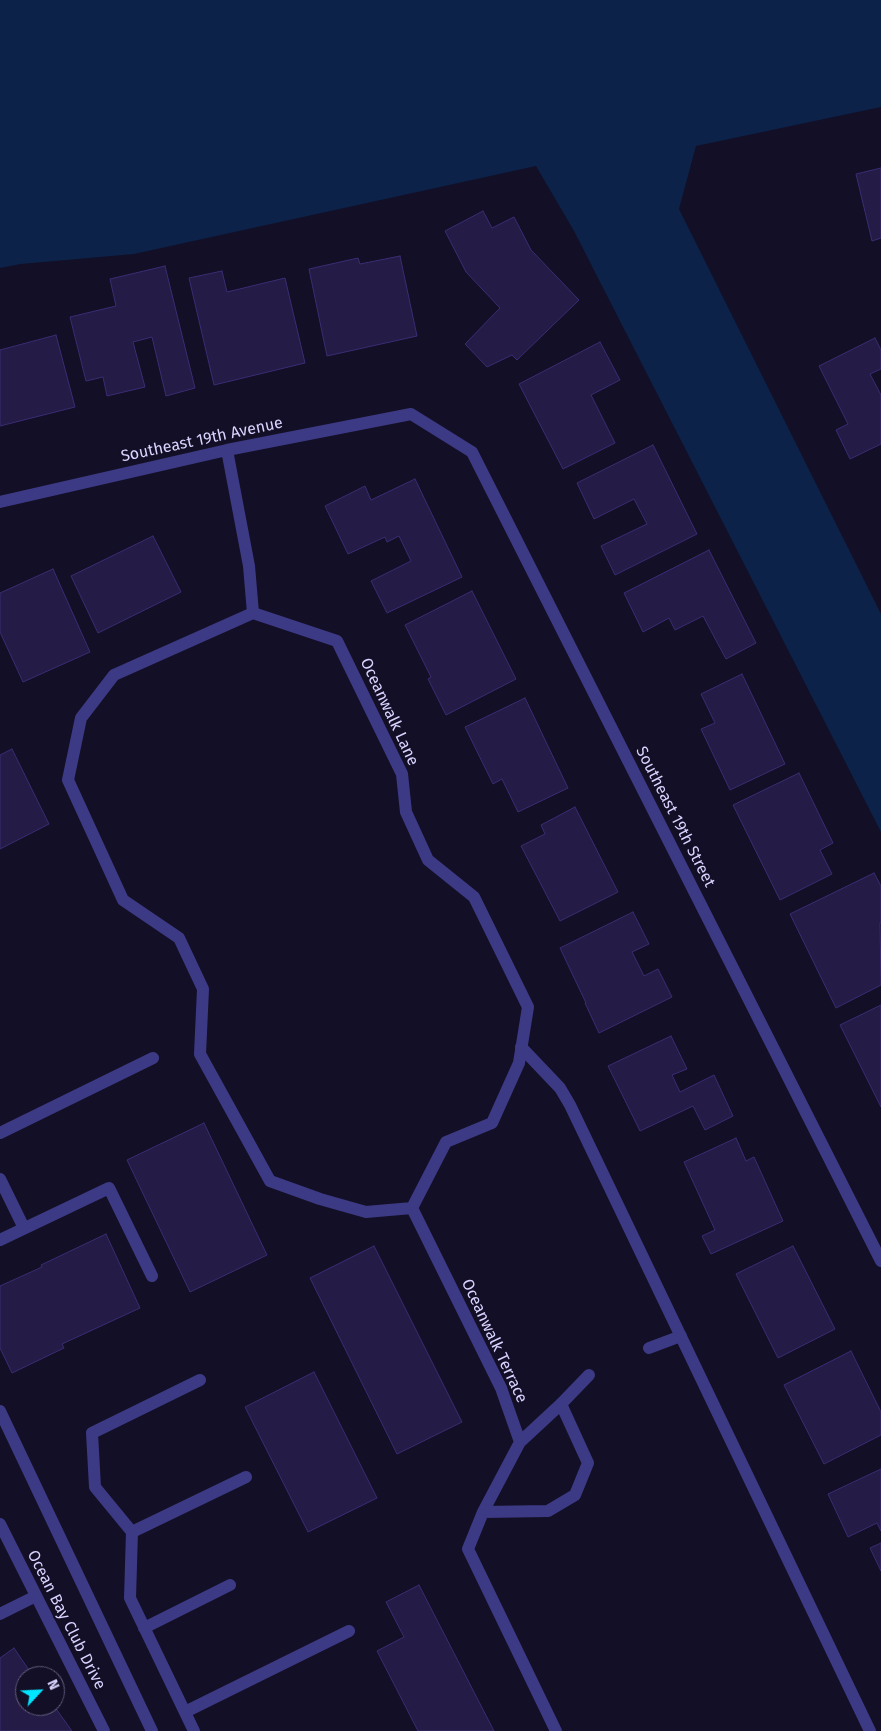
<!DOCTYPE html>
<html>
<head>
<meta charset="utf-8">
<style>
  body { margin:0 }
  #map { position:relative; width:881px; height:1731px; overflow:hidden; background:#130f26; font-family:"Fira Sans",sans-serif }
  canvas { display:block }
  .north { position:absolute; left:15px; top:1666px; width:50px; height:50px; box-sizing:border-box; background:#130f26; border:1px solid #625e7d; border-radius:50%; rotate:65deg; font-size:14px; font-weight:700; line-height:20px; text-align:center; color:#d9d4ff }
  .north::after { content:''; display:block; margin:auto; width:18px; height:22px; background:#00e5ff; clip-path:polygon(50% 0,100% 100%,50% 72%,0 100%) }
</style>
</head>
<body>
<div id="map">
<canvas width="881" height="1731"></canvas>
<div class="north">N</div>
</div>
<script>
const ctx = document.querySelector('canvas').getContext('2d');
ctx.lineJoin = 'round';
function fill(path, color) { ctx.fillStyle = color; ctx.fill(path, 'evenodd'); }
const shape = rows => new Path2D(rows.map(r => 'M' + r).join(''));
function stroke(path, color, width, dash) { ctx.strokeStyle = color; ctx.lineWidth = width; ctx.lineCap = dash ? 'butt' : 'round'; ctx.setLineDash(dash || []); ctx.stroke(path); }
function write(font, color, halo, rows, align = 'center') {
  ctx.font = font + ' "Fira Sans",sans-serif'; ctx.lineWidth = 4.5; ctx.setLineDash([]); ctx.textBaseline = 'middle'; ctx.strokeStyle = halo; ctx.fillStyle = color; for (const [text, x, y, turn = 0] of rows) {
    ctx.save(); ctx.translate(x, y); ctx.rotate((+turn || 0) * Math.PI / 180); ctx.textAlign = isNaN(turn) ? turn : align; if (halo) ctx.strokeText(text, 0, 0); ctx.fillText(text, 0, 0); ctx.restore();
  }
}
const water = shape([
  [0,0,881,0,881,107,696,146,679,209,881,614,881,832,574,231,536,166,134,254,21,264,0,268]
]);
const building = shape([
  [881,168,881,238,872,241,856,174,881,168],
  [483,211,492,228,514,217,531,250,579,300,517,360,512,355,487,367,465,344,500,308,466,272,445,231,483,211],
  [400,256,417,336,327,356,309,269,358,258,360,264,400,256],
  [165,266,195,388,166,396,152,337,133,342,145,387,107,396,103,377,86,381,70,317,116,306,110,279,165,266],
  [222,271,227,292,285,278,305,363,214,385,189,278,222,271],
  [56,335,75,407,0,426,0,350,56,335],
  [875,338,881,350,881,369,870,374,881,395,881,444,850,459,836,430,848,424,819,366,875,338],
  [600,342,620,380,591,395,615,443,563,469,519,384,600,342],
  [653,445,697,534,615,575,601,546,647,524,634,499,594,519,577,483,653,445],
  [415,479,462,577,387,613,371,581,411,561,399,536,387,542,385,537,348,554,325,506,365,486,371,500,415,479],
  [153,536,181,592,98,633,71,576,153,536],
  [709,550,756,643,726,659,703,616,675,630,669,618,643,632,624,593,709,550],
  [53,569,90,652,23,682,0,632,0,593,53,569],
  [472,591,516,679,446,715,428,679,431,677,405,625,472,591],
  [742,674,785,764,730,790,701,729,715,723,701,694,742,674],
  [525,698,568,788,518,812,502,779,493,784,465,727,525,698],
  [12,749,49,824,0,849,0,755,12,749],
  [799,773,833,843,820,850,832,874,780,900,733,805,799,773],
  [575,807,618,892,560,921,521,846,545,834,541,825,575,807],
  [874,873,881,886,881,923,880,923,881,985,836,1008,790,914,874,873],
  [633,912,649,944,632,952,644,976,658,969,672,997,599,1033,585,1003,586,1003,560,948,633,912],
  [881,1005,881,1107,840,1025,881,1005],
  [671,1036,687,1069,672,1075,680,1092,714,1075,733,1116,705,1130,693,1106,640,1131,608,1066,671,1036],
  [204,1123,267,1255,190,1292,127,1160,204,1123],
  [736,1138,746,1161,754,1157,783,1221,711,1254,702,1236,715,1230,684,1162,736,1138],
  [106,1234,140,1308,62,1344,64,1348,12,1373,0,1348,0,1286,42,1267,41,1265,106,1234],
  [374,1246,462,1422,397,1454,310,1278,374,1246],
  [793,1246,835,1329,778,1358,736,1274,793,1246],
  [851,1351,881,1412,881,1435,824,1464,784,1385,851,1351],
  [314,1372,377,1498,308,1532,245,1407,314,1372],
  [881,1469,881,1531,877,1523,848,1537,828,1494,881,1469],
  [881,1543,881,1571,870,1548,881,1543],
  [419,1585,494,1731,418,1731,377,1651,404,1637,386,1602,419,1585],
  [14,1648,33,1676,25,1676,25,1706,54,1706,72,1731,0,1731,0,1658,14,1648]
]);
const lane = shape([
  [521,1047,560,1088,570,1105,870,1731],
  [0,1133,153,1058],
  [0,1179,24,1228],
  [0,1240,109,1188,152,1276],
  [649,1348,681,1336],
  [200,1380,92,1433,95,1487,132,1532,246,1477],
  [561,1404,589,1375],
  [0,1411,152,1731],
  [132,1532,130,1598,194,1731],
  [0,1614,36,1596],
  [144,1628,230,1585],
  [185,1712,349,1631]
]);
const street = shape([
  [227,450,249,566,253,613,337,641,402,774,406,812,428,860,474,897,528,1007,519,1063,492,1123,446,1142,412,1208],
  [0,502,227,450,411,414,472,452,881,1261],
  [253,613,114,675,81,718,68,780,123,900,179,938,203,989,200,1054,270,1181,320,1199,366,1212,412,1208],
  [412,1208,501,1388,520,1442],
  [483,1512,548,1511,575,1495,588,1463,561,1404,520,1442,483,1512,468,1549,556,1731],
  [0,1524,104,1731]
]);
const streetNames = [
  ["Southeast 19th Avenue",202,440,-12],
  ["Oceanwalk Lane",389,712,65],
  ["Southeast 19th Street",675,817,63],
  ["Oceanwalk Terrace",494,1341,65],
  ["Ocean Bay Club Drive",66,1620,63]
];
fill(water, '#0c2248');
fill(building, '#241b47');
stroke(building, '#3b2d73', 1);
stroke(lane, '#3d3a85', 12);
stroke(street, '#3d3a85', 12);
write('16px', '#d9d4ff', '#130f26', streetNames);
</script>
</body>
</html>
